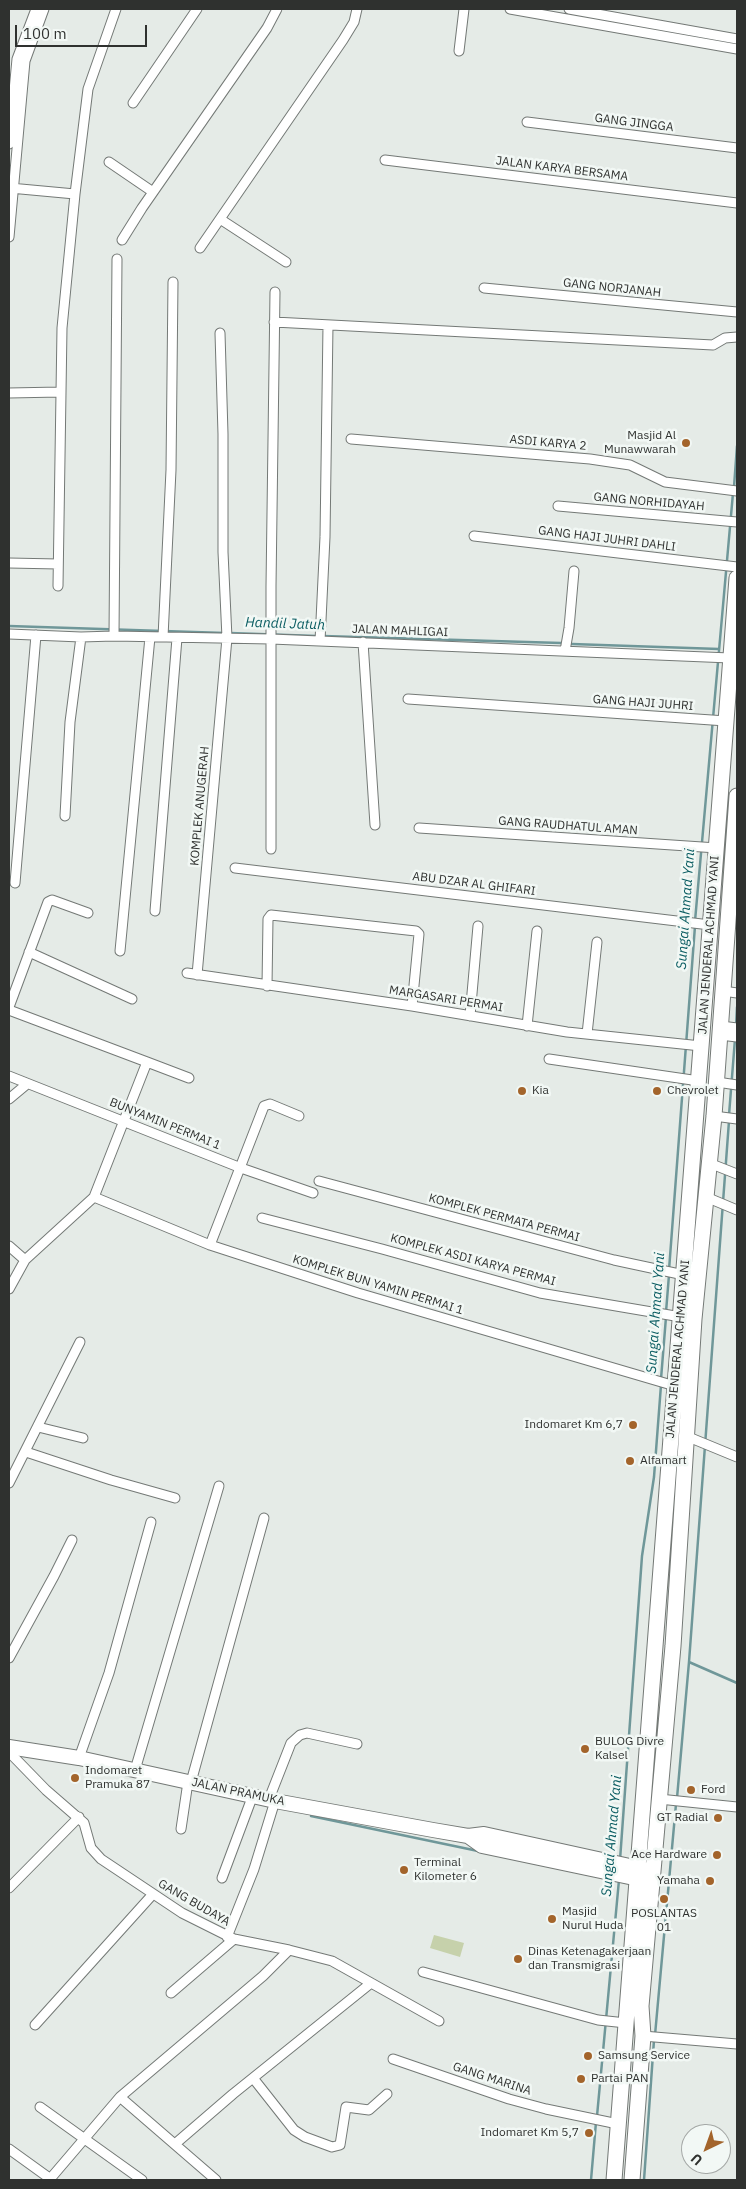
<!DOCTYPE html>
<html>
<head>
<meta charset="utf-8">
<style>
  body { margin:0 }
  #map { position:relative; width:746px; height:2189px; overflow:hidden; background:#e5ebe7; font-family:"IBM Plex Sans",sans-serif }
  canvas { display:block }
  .frame { position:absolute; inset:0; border:10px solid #2f312f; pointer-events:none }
  .north { position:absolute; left:681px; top:2124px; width:50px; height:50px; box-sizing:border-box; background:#f2f8f5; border:1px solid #a4a8a6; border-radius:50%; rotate:222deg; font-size:14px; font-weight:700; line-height:20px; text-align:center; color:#2f312f }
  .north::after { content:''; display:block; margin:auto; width:18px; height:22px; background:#a3642b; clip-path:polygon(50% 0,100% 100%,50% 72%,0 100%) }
  .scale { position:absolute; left:15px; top:25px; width:132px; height:22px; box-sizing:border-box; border:2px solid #2f312f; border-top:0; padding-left:6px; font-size:15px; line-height:18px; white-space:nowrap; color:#2f312f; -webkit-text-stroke:4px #f2f8f5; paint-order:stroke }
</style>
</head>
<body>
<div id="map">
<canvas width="746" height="2189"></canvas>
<div class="frame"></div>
<div class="north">U</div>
<div class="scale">100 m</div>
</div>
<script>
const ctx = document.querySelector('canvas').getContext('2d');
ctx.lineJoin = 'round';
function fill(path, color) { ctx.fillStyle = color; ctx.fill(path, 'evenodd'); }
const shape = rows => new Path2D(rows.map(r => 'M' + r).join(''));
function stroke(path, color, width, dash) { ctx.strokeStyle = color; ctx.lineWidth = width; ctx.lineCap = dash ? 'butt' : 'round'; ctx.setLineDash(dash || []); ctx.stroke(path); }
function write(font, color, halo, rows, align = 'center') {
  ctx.font = font + ' "IBM Plex Sans",sans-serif'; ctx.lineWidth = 5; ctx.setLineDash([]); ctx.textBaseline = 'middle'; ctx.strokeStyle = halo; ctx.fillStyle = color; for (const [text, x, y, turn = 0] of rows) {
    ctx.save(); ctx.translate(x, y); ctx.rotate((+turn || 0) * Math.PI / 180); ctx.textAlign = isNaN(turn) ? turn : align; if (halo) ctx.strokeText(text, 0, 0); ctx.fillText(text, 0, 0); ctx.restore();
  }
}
const green = shape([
  [434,1935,464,1943,460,1957,430,1948]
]);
const stream = shape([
  [734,487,737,446],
  [9,626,225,633],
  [230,633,317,636],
  [323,636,561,643],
  [572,644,719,649],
  [695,921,733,493],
  [736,1026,737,1007],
  [729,1115,735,1039],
  [669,1270,695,926],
  [666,1312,669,1275],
  [661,1379,666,1317],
  [689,1662,737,1683],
  [677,1798,689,1662,729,1121],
  [311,1816,478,1851],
  [620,1860,642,1556,654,1477,661,1385],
  [655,2035,676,1804],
  [597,2116,619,1880],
  [591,2180,596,2122],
  [644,2180,654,2040]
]);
const street = shape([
  [510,9,737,49],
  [569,9,737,39],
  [459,51,464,9],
  [133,103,197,9],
  [527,122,737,148],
  [9,144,17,59,36,9],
  [385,160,737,203],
  [109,162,153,192],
  [10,188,75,194],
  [220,219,286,262],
  [9,237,25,61,44,9],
  [122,240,142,208,267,28,277,9],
  [200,248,343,40,354,22,357,9],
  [484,288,737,312],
  [274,322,713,345,725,338,737,337],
  [9,393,60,392],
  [351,439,590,459,630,465,665,482,737,491],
  [558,506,737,522],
  [474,536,737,567],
  [9,563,58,564],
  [58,586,62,328,75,194,88,89,116,9],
  [9,634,81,637,114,636,271,639,730,658],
  [114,636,117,259],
  [163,637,171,470,173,282],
  [320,641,325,537,328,325],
  [363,642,375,825],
  [565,651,569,628,574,571],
  [408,699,726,721],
  [65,816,70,722,81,637],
  [419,828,717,848],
  [271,849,271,586,275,292],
  [235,868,710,925],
  [15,883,36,635],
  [155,911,177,638],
  [120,951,150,637],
  [29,952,132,999],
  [187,973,412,1006,567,1032,701,1046],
  [197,975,227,638,223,552,223,434,220,333],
  [267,986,268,919,271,915,416,931,419,934,412,1006],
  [723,991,737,993],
  [9,1007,48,902,52,900,88,913],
  [9,1010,147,1062,94,1197],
  [470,1016,478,926],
  [527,1026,537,931],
  [721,1026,737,1028],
  [587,1034,597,942],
  [720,1035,737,1037],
  [549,1059,699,1081],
  [147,1062,189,1078],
  [9,1076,241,1168,313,1193],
  [717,1082,737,1085],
  [9,1099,27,1084],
  [714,1116,737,1119],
  [709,1163,737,1174],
  [319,1181,614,1260,684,1275],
  [706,1197,737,1210],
  [262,1218,382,1249,540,1293,681,1317],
  [210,1245,264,1106,270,1104,299,1116],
  [9,1246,25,1260,94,1197,210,1245,358,1293,675,1386],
  [9,1289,25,1260],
  [38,1427,83,1438],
  [686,1436,737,1457],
  [26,1452,111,1480,175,1498],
  [9,1483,80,1342],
  [9,1658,54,1576,72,1540],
  [9,1752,46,1790,84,1823,91,1848,101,1859,182,1913,234,1939,289,1950,332,1961,439,2021],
  [79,1758,109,1673,151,1522],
  [135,1770,219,1486],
  [191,1782,264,1518],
  [269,1799,291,1743,300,1735,307,1733,357,1744],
  [659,1799,737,1807],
  [181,1829,188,1782],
  [222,1878,253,1795],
  [9,1888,79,1817],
  [227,1937,254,1869,275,1801],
  [423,1972,598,2020,626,2023],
  [171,1993,234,1939],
  [35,2025,153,1894],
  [643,2036,737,2044],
  [393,2059,509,2099,546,2109,618,2124],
  [253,2078,294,2130,305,2137,332,2147,340,2145,346,2107,369,2110,387,2094],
  [120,2097,216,2180],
  [40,2107,142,2180],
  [175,2144,233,2094,371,1983],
  [9,2149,52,2180],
  [50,2179,120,2097,263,1976,289,1950]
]);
const primary = shape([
  [9,1747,79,1758,275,1801,433,1830,468,1836,484,1834,648,1870],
  [468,1836,482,1846,648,1881]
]);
const highway = shape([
  [614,2180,737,578],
  [632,2180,643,2036,641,2006,673,1646,694,1319,714,1116,737,796]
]);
const markers = [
  [686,443,5,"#a3642b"],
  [522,1091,5,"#a3642b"],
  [657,1091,5,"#a3642b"],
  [633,1425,5,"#a3642b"],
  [630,1461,5,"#a3642b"],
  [585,1749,5,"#a3642b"],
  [75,1778,5,"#a3642b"],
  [691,1790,5,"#a3642b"],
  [718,1818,5,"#a3642b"],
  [717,1855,5,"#a3642b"],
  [404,1870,5,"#a3642b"],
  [710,1881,5,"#a3642b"],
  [664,1899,5,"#a3642b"],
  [552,1919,5,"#a3642b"],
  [518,1959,5,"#a3642b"],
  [588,2056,5,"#a3642b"],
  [581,2079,5,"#a3642b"],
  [589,2133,5,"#a3642b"]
];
const streetNames = [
  ["GANG JINGGA",634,123,7],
  ["JALAN KARYA BERSAMA",562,169,7],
  ["GANG NORJANAH",612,288,6],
  ["ASDI KARYA 2",548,443,5],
  ["GANG NORHIDAYAH",649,502,5],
  ["GANG HAJI JUHRI DAHLI",607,539,7],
  ["JALAN MAHLIGAI",400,631,2],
  ["GANG HAJI JUHRI",643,703,4],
  ["KOMPLEK ANUGERAH",200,806,-85],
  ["GANG RAUDHATUL AMAN",568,826,4],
  ["ABU DZAR AL GHIFARI",474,884,7],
  ["JALAN JENDERAL ACHMAD YANI",709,945,-86],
  ["MARGASARI PERMAI",446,999,9],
  ["BUNYAMIN PERMAI 1",165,1124,22],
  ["KOMPLEK PERMATA PERMAI",504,1218,15],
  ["KOMPLEK ASDI KARYA PERMAI",473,1260,15],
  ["KOMPLEK BUN YAMIN PERMAI 1",378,1285,17],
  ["JALAN JENDERAL ACHMAD YANI",678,1349,-85],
  ["JALAN PRAMUKA",238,1792,12],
  ["GANG BUDAYA",194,1903,30],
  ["GANG MARINA",492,2079,18]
];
const poiNames = [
  ["Masjid Al",676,436,"right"],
  ["Munawwarah",676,450,"right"],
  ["Kia",532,1091],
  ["Chevrolet",667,1091],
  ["Indomaret Km 6,7",623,1425,"right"],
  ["Alfamart",640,1461],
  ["BULOG Divre",595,1742],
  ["Kalsel",595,1756],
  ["Indomaret",85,1771],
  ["Pramuka 87",85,1785],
  ["Ford",701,1790],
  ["GT Radial",708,1818,"right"],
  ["Ace Hardware",707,1855,"right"],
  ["Terminal",414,1863],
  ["Kilometer 6",414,1877],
  ["Yamaha",700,1881,"right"],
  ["Masjid",562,1912],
  ["Nurul Huda",562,1926],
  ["POSLANTAS",664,1914,"center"],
  ["01",664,1928,"center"],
  ["Dinas Ketenagakerjaan",528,1952],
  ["dan Transmigrasi",528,1966],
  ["Samsung Service",598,2056],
  ["Partai PAN",591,2079],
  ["Indomaret Km 5,7",579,2133,"right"]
];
const waterNames = [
  ["Handil Jatuh",285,624,2],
  ["Sungai Ahmad Yani",686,909,-86],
  ["Sungai Ahmad Yani",656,1313,-86],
  ["Sungai Ahmad Yani",612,1836,-85]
];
fill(green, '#c6d1ab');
stroke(stream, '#6f9799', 2.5);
stroke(street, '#747976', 11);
stroke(primary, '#747976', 16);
stroke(highway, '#747976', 17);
stroke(street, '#fff', 9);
stroke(primary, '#fff', 14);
stroke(highway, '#fff', 15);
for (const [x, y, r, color] of markers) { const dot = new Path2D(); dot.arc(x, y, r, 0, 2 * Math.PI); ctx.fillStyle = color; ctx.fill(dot); stroke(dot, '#f2f8f5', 2); }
write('12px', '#2f312f', '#f2f8f5', streetNames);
write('12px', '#2f312f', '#f2f8f5', poiNames, 'left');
write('italic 14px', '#0b5d62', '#f2f8f5', waterNames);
</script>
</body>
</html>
